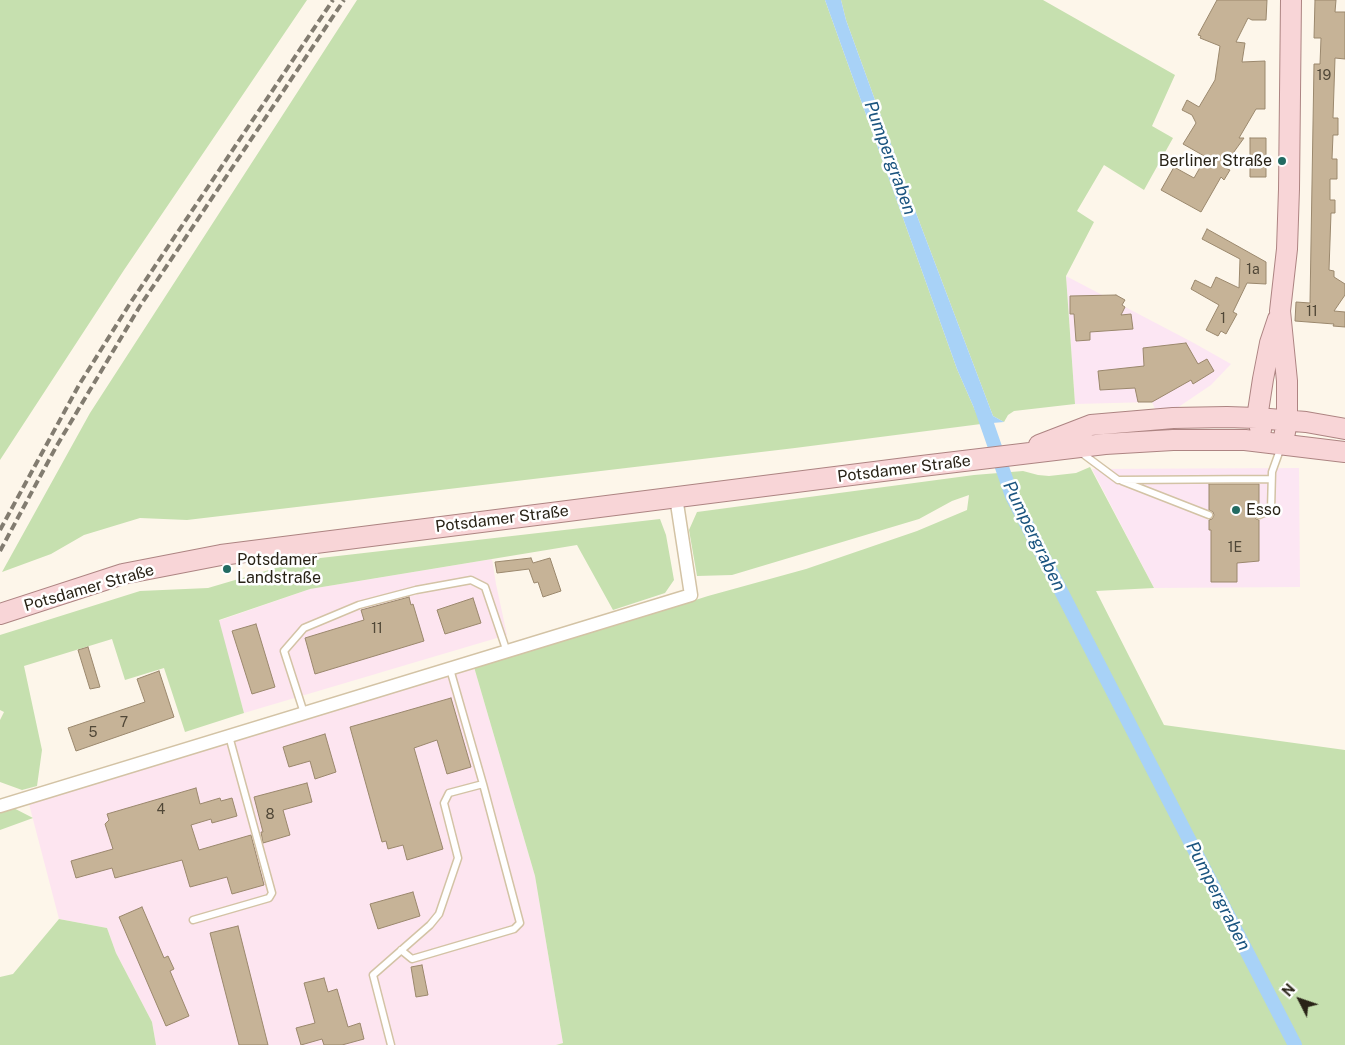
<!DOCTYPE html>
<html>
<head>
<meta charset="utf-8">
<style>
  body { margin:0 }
  #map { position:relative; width:1345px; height:1045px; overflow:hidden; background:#fdf6ea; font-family:"Public Sans",sans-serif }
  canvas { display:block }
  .north { position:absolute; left:1275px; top:975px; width:50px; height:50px; -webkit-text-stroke:4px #fff; paint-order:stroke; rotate:311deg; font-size:14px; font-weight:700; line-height:20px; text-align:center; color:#292317 }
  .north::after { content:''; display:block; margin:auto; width:18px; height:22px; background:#292317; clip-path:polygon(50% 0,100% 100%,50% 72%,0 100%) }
</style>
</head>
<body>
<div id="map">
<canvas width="1345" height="1045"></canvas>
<div class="north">N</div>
</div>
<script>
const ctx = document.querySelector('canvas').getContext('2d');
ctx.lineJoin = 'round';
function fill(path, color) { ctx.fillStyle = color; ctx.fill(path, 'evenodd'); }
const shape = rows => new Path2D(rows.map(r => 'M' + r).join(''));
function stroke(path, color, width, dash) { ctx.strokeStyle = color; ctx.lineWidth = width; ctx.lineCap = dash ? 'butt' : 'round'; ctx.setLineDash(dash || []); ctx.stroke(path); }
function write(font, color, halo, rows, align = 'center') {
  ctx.font = font + ' "Public Sans",sans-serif'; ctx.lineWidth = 5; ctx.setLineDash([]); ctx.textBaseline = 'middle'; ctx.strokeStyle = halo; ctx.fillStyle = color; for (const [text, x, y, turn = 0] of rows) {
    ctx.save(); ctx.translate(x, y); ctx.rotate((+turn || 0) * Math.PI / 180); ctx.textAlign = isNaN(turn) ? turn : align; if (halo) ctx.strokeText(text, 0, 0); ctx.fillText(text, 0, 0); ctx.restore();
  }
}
const commercial = shape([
  [1066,276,1192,342,1231,364,1211,385,1177,408,1155,409,1152,402,1075,404],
  [1299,468,1300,587,1154,588,1092,469]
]);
const industrial = shape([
  [492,559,496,584,507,635,244,713,218,621,310,589],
  [474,667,535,876,563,1043,556,1045,156,1045,152,1022,116,953,107,928,59,919,29,804]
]);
const green = shape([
  [0,0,307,0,124,270,0,460],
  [357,0,825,0,957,369,981,424,795,448,187,520,140,518,84,535,51,554,2,572,90,413],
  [841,0,1043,0,1175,75,1152,126,1173,138,1144,190,1104,165,1077,211,1094,222,1066,276,1075,404,1014,411,1008,415,1004,422,993,416,916,213,846,20],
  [1090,467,1154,588,1096,591,1164,725,1345,750,1345,1045,556,1045,563,1043,535,876,474,667,617,625,708,596,806,569,917,531,967,510,969,495,952,501,919,519,732,575,697,576,689,530,697,512,974,475,1023,471,1038,475,1049,476,1076,473],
  [660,519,666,535,674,580,665,593,613,610,577,545,310,589,219,620,244,713,185,732,164,668,125,680,112,639,24,666,42,750,37,786,22,790,0,782,0,720,4,712,0,710,0,635,140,591,208,588,303,560],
  [0,801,33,818,0,830],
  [59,919,107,928,116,953,152,1022,156,1045,0,1045,0,977,13,974]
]);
const water = shape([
  [825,0,841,0,846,20,916,213,993,416,1004,422,981,424,957,369]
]);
const canal = shape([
  [981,407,1012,496,1295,1045]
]);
const building = shape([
  [1217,0,1267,0,1266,20,1252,20,1248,18,1236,42,1245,43,1242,62,1265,61,1265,109,1256,109,1239,138,1244,138,1223,167,1230,170,1224,180,1221,177,1201,212,1161,190,1174,167,1194,178,1206,157,1183,144,1196,123,1192,115,1182,110,1187,100,1199,107,1215,80,1220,46,1200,38,1201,36,1198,35,1217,0],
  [1315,0,1336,0,1335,12,1345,12,1345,59,1335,58,1333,118,1338,118,1338,135,1333,135,1332,159,1337,159,1337,179,1330,179,1330,200,1335,200,1335,213,1331,213,1329,270,1334,271,1334,277,1345,284,1345,295,1334,311,1345,312,1345,327,1333,326,1334,324,1295,321,1296,302,1310,303,1314,64,1320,64,1321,38,1314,38,1315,0],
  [1250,138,1266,138,1266,177,1250,177,1250,138],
  [1207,229,1266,262,1266,284,1247,283,1233,312,1237,314,1226,334,1221,331,1218,336,1206,330,1219,305,1191,289,1195,280,1211,288,1216,277,1239,288,1240,259,1202,239,1207,229],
  [1116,295,1125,300,1122,305,1125,307,1121,315,1131,314,1133,329,1090,332,1090,340,1076,341,1074,314,1070,314,1070,296,1116,295],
  [1186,343,1198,364,1207,359,1214,371,1193,384,1191,380,1152,402,1138,402,1135,388,1100,390,1098,371,1144,366,1143,348,1186,343],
  [1209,484,1259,484,1259,510,1254,515,1256,519,1259,520,1259,561,1237,563,1237,582,1211,582,1211,530,1209,530,1209,520,1212,519,1214,515,1213,512,1209,510,1209,484],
  [531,558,533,563,550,558,561,591,543,597,538,582,534,583,529,569,497,573,495,562,531,558],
  [409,597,411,605,413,604,424,641,315,674,305,638,364,620,361,610,409,597],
  [473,598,481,623,445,634,437,610,473,598],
  [256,624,275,687,252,694,232,631,256,624],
  [88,647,100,687,90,689,78,650,88,647],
  [159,671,174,717,76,751,68,728,145,702,137,679,159,671],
  [451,698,471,767,447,774,437,740,414,748,443,849,407,860,403,845,388,849,386,841,382,842,350,727,451,698],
  [325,734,336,772,315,779,310,761,289,767,283,747,325,734],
  [307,783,312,802,283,810,290,835,263,843,261,832,263,832,254,797,307,783],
  [196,788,200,804,220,798,221,801,232,798,237,816,212,823,211,819,191,825,199,850,251,835,264,885,232,894,227,877,190,887,182,860,115,878,112,868,76,878,71,861,113,849,105,824,109,820,107,814,196,788],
  [413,892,420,916,378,929,370,904,413,892],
  [142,907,164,958,168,956,174,969,170,971,189,1016,166,1026,119,917,142,907],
  [238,926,268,1045,239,1045,210,933,238,926],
  [422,965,428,995,416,997,411,967,422,965],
  [324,978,328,992,337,989,348,1027,360,1023,364,1039,342,1045,324,1045,322,1039,301,1045,296,1028,315,1023,304,983,324,978]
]);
const lane = shape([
  [1079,451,1118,480,1271,479],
  [1122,481,1209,515],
  [1259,515,1271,510,1272,472,1281,447],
  [304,713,284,651,304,628,359,605,416,590,471,580,485,587,507,652],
  [193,920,269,898,272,893,229,736],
  [401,950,412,959,514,929,520,923,483,784],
  [391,1045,373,975,430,925,439,914,458,858,444,803,449,793,483,784,450,669]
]);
const street = shape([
  [0,806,691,595,676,497]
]);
const primary = shape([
  [1261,430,1257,418,1263,379,1270,343,1278,319],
  [1283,443,1287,421,1287,381,1280,311,1287,249,1289,189,1291,0],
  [1039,445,1091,425,1173,418,1227,417,1257,418,1306,422,1345,429],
  [0,614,123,574,221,555,922,466,1105,444,1173,440,1245,440,1345,452]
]);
const rail = shape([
  [0,530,79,385,129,305,333,0],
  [0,551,56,447,140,306,344,0]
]);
const markers = [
  [1282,161,5,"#226b62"],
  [1236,510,5,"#226b62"],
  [227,569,5,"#226b62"]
];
const numberNames = [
  ["19",1324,76],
  ["1a",1253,270],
  ["11",1312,312],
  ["1",1223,319],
  ["1E",1235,548],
  ["11",377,629],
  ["7",124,723],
  ["5",93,733],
  ["4",161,810],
  ["8",270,815]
];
const poiNames = [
  ["Berliner Straße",1272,161,"right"],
  ["Esso",1246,510],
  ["Potsdamer",237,560],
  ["Landstraße",237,578]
];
const streetNames = [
  ["Potsdamer Straße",904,469,-7],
  ["Potsdamer Straße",502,519,-7],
  ["Potsdamer Straße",89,588,-16]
];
const waterNames = [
  ["Pumpergraben",890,158,70],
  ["Pumpergraben",1034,536,64],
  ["Pumpergraben",1218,896,63]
];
fill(commercial, '#fce6f3');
fill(industrial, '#fde5f0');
fill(green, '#c6e0af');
fill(water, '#a8d2f7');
stroke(canal, '#a8d2f7', 14);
fill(building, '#c6b397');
stroke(building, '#9b886d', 1);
stroke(lane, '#d3c3a5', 9);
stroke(street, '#d3c3a5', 15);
stroke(primary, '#ad8482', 22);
stroke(lane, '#fff', 6);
stroke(street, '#fff', 12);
stroke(primary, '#f8d5d7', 20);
stroke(rail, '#827c70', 4, [8, 4]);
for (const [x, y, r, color] of markers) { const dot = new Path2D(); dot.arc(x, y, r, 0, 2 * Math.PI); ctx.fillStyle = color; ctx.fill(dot); stroke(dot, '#fff', 2); }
write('14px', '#504737', null, numberNames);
write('16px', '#292317', '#fff', poiNames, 'left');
write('16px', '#292317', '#fff', streetNames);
write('italic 18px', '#1a547f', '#fff', waterNames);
</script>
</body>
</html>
